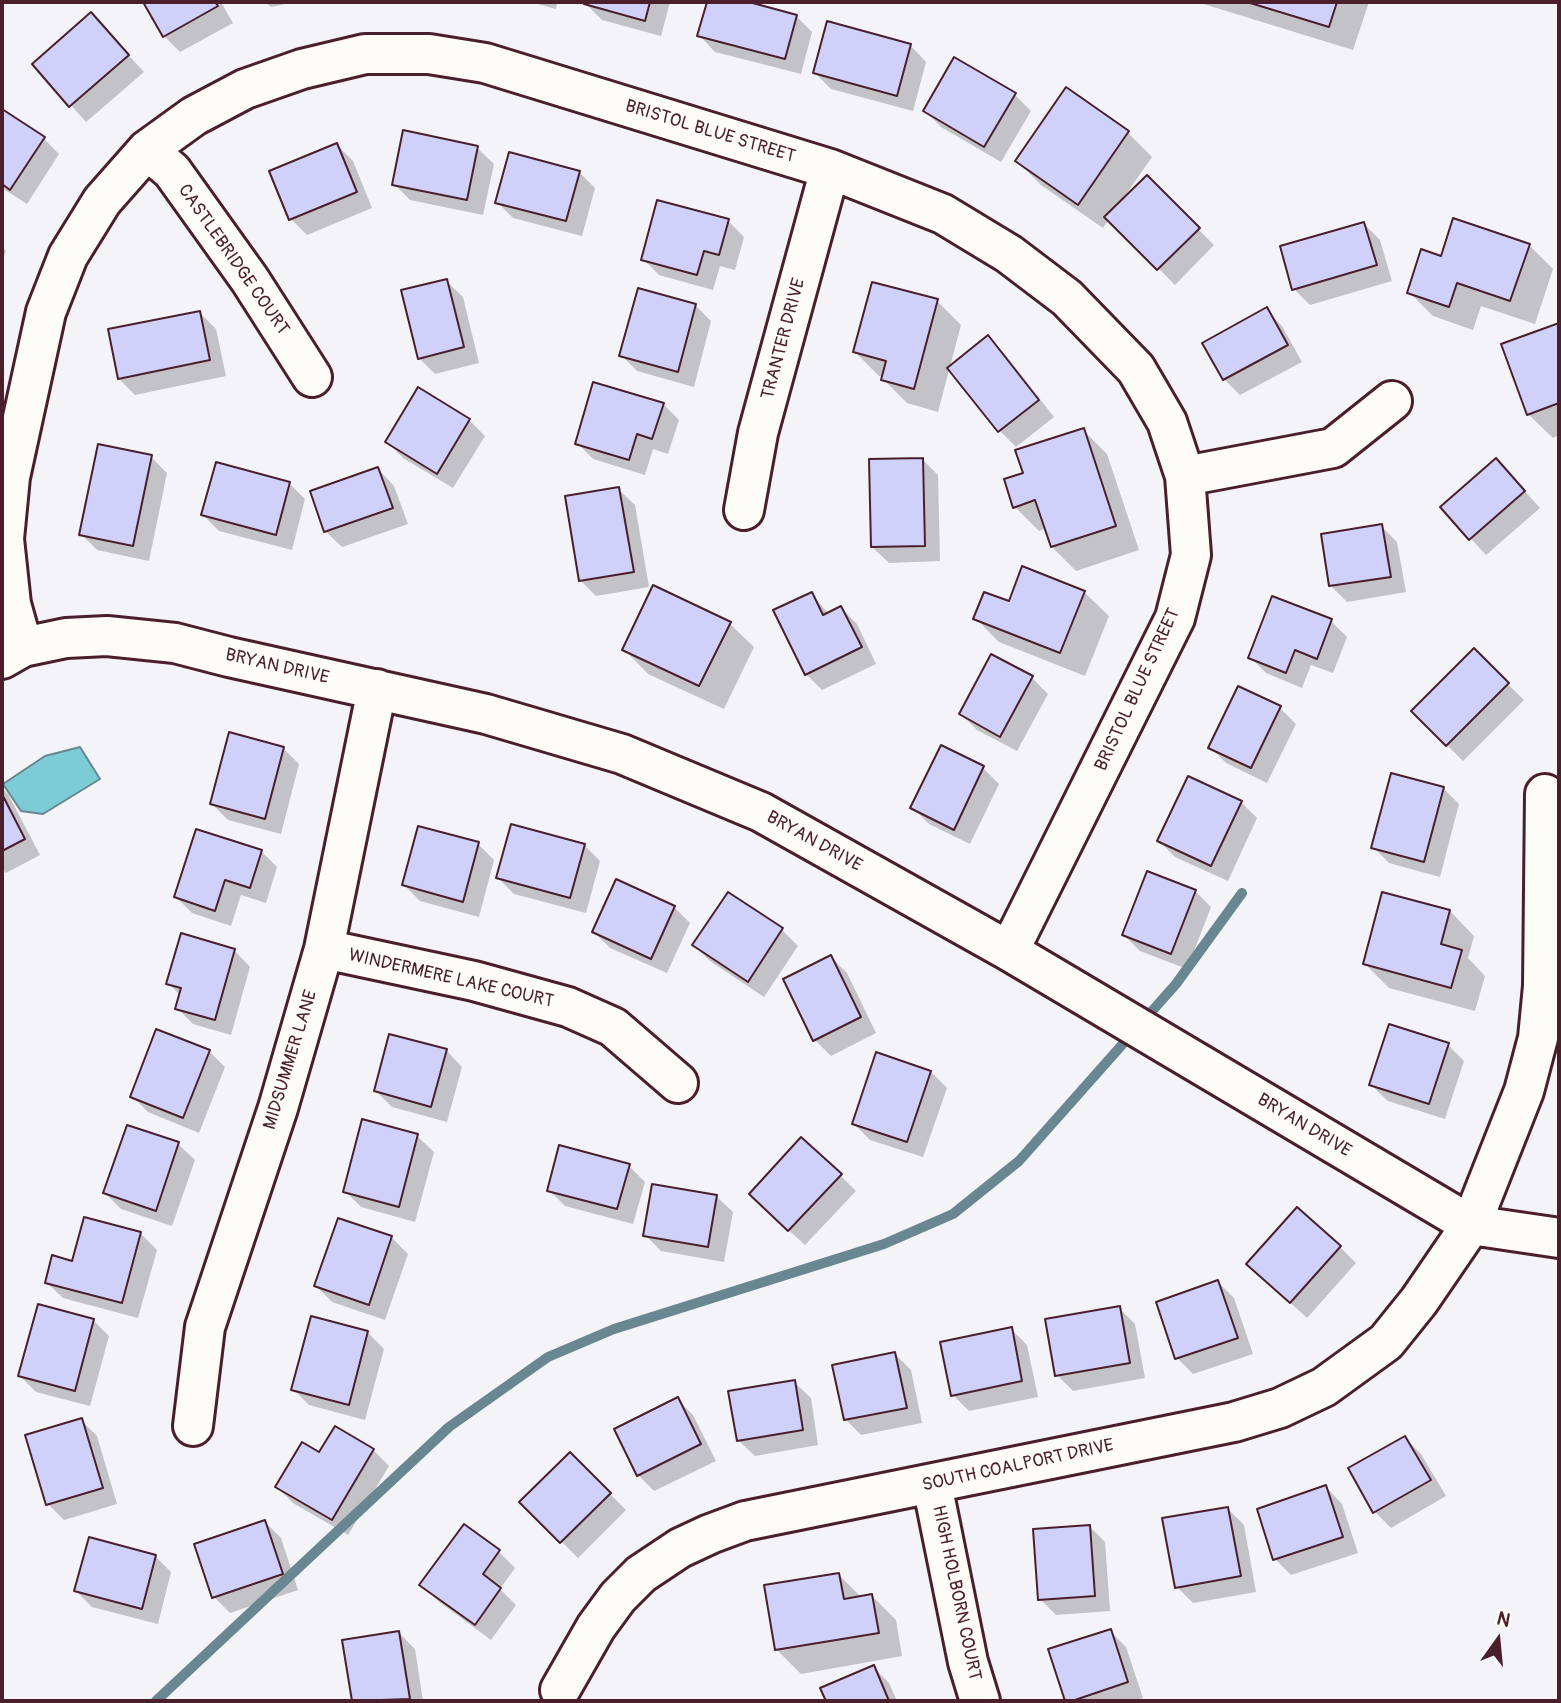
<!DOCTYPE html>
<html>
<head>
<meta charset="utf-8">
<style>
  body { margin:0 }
  #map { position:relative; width:1561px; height:1703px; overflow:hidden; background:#f4f3f8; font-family:Pangolin,sans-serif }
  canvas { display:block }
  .frame { position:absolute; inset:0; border:4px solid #4a1f2b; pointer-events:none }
  .north { position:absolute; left:1463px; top:1605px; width:70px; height:70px; -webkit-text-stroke:5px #fdfcf7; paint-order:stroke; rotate:15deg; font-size:19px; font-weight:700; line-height:28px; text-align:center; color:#4a1f2b }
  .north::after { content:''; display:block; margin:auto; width:24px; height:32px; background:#4a1f2b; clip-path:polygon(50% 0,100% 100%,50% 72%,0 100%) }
</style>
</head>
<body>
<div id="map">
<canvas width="1561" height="1703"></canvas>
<div class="frame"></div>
<div class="north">N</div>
</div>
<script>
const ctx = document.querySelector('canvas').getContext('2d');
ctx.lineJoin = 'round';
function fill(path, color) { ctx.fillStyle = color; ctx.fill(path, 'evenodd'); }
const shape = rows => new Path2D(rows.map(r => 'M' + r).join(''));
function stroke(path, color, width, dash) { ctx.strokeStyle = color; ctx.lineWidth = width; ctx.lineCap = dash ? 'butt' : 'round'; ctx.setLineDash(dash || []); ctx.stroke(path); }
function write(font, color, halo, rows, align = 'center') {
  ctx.font = font + ' Pangolin,sans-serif'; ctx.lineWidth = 5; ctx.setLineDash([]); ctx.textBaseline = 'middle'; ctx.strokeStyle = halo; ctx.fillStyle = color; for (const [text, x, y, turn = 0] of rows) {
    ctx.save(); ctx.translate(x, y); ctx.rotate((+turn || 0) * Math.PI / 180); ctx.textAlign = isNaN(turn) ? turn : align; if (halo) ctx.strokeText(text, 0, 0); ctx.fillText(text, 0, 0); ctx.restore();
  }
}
const water = shape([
  [80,747,100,779,43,814,21,811,3,784,45,756,80,747]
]);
const shadow = shape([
  [145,2,221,2,233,23,180,52,164,36],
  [265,2,294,2,271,7],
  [411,2,458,2,458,3],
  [530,2,557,2,556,9],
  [587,2,670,2,661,36,602,20,586,4],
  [708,2,742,2,796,16,812,32,801,74,715,52,699,35],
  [1197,2,1369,2,1353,50],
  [91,14,144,72,86,122,34,64],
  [910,45,926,62,913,111,831,89,815,73],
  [1066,90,1128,133,1152,157,1124,197,1126,198,1147,178,1214,245,1175,285,1109,219,1103,228,1041,185,1017,161],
  [1015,95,1031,111,1001,162,941,127,925,111],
  [2,111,43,138,59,154,27,204,2,188],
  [337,145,353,161,372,208,307,235,291,219],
  [477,148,494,164,483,215,410,200,394,184],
  [579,172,595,188,582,236,513,218,497,202],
  [728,221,744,237,735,270,720,266,713,290,659,275,643,259],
  [1364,224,1380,240,1392,281,1310,305,1294,289],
  [1529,245,1553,269,1535,324,1481,306,1473,330,1433,316,1409,292,1442,258],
  [2,247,6,251,2,261],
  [446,281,463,297,479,363,435,374,419,358],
  [937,301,961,325,938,412,907,403,883,379,883,377,879,376,855,352],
  [695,305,711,321,694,387,637,371,621,355],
  [1266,310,1282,326,1302,362,1240,395,1224,379,1204,344],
  [200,313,216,329,226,376,135,395,119,379],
  [1559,325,1559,435,1553,438,1528,414,1503,345],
  [988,338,1004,353,1054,417,1016,447,1000,431,950,368],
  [663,404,679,420,668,454,653,449,645,475,593,459,577,443],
  [469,420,485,436,453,488,403,458,387,442],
  [1083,430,1107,454,1139,550,1076,571,1052,547,1046,528,1039,531,1015,507,1025,474],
  [151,457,167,473,149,561,97,550,81,534],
  [922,459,938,475,940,561,889,563,872,547],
  [1496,460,1540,508,1486,555,1442,507],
  [378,469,394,486,408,524,342,547,325,531],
  [289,483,305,499,292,550,219,531,203,515],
  [618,489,635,505,649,587,596,596,580,580],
  [1381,526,1397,542,1406,592,1347,602,1331,586],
  [1084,592,1109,616,1085,676,999,642,975,618,1010,603],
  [811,594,829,614,841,608,857,624,876,664,822,690,806,674],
  [1331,621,1347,637,1333,673,1311,665,1302,688,1266,673,1250,657],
  [729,623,754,647,724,709,648,674,624,649],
  [1474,651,1524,700,1463,761,1413,711],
  [1032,678,1048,694,1017,751,977,730,961,714],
  [1280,708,1296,724,1267,783,1226,763,1210,747],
  [283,748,299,764,281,834,228,820,212,804],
  [942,748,983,768,999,784,970,844,929,824,913,808],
  [2,788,8,794,40,855,6,873,2,869],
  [1443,788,1459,804,1440,877,1389,863,1373,847],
  [1241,802,1257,818,1228,881,1175,857,1159,841],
  [478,844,494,860,479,917,420,901,404,885],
  [584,845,600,861,586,913,514,894,498,878],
  [261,851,277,867,266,903,241,895,231,926,192,913,176,897],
  [1195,891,1211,907,1187,969,1140,951,1124,935],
  [728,894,782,930,798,946,764,997,710,961,694,945],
  [674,907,690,923,667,973,610,948,594,932],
  [1450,911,1474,936,1468,958,1485,976,1475,1011,1389,988,1365,964],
  [234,950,250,967,231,1035,193,1024,177,1008,180,995,168,983],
  [831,957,847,973,876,1033,831,1056,815,1040],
  [1448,1045,1464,1061,1445,1119,1388,1101,1371,1085],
  [446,1050,462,1067,447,1122,392,1107,376,1091],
  [209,1051,225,1067,199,1133,148,1112,132,1096],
  [931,1072,947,1088,923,1157,870,1140,854,1124],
  [128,1127,178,1144,195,1160,172,1226,121,1209,105,1193],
  [417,1136,434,1152,415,1222,361,1207,345,1191],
  [629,1166,645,1182,633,1224,565,1206,549,1190],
  [840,1175,856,1191,805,1245,767,1210],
  [716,1196,733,1212,724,1262,661,1251,645,1235],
  [85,1219,141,1234,157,1250,138,1318,63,1298,46,1282,74,1263],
  [339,1220,392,1238,408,1254,385,1320,332,1302,316,1286],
  [1340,1247,1356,1263,1307,1318,1248,1264],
  [1218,1282,1234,1298,1253,1354,1193,1374,1177,1358],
  [1119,1308,1135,1324,1145,1378,1073,1391,1057,1375],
  [312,1318,368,1333,384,1349,365,1420,309,1405,293,1389],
  [93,1320,109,1336,90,1406,36,1392,20,1376],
  [1011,1329,1027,1345,1038,1397,969,1411,953,1395],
  [895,1354,911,1370,922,1423,861,1435,845,1419],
  [794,1382,811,1398,818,1445,755,1456,738,1440],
  [677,1399,693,1415,716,1461,654,1491,638,1475],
  [81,1420,97,1436,117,1504,64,1520,48,1504],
  [1405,1438,1421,1454,1446,1496,1391,1528,1375,1512],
  [373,1450,389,1466,348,1535,293,1503,277,1487,320,1454],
  [570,1454,626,1510,578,1558,522,1502],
  [1326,1487,1342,1504,1358,1553,1291,1575,1275,1559],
  [1227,1508,1244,1525,1256,1592,1193,1603,1177,1587],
  [265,1522,281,1538,298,1590,230,1613,214,1597],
  [1089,1526,1105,1542,1110,1611,1056,1615,1040,1599],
  [464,1527,499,1552,515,1568,500,1589,516,1605,491,1640,438,1601,422,1585],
  [155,1556,171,1572,158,1624,92,1607,76,1591],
  [839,1575,862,1598,872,1596,896,1620,902,1656,801,1674,777,1650],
  [1110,1631,1126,1647,1143,1698,1135,1701,1067,1701,1050,1650],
  [399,1633,415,1649,423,1701,354,1701,344,1642],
  [873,1667,889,1683,897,1701,828,1701,823,1689]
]);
const stream = shape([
  [156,1701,449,1427,548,1357,614,1329,884,1244,953,1214,1019,1161,1176,984,1242,893]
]);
const building = shape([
  [143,2,215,2,218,6,163,37,143,2],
  [585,2,650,2,645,21,584,4,585,2],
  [707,2,749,2,797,15,785,59,697,36,707,2],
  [1247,2,1337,2,1329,27,1247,2],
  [91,12,129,55,69,107,32,64,91,12],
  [827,21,911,44,897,96,813,73,827,21],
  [954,57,1016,93,984,147,923,111,954,57],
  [1066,87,1129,131,1078,205,1015,161,1066,87],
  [2,109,45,137,10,190,2,184,2,109],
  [403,130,478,146,467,200,392,185,403,130],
  [337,143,357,192,289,220,269,171,337,143],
  [509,152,580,171,566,221,495,203,509,152],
  [1147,175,1200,228,1157,270,1104,217,1147,175],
  [657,200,729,219,719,255,704,251,697,275,641,260,657,200],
  [1453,218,1530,244,1510,301,1457,283,1449,307,1407,293,1421,249,1441,256,1453,218],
  [1364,222,1377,265,1292,290,1280,246,1364,222],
  [447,279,464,347,418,359,401,290,447,279],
  [872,282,938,299,914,389,881,380,886,361,853,352,872,282],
  [638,288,696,304,678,372,619,356,638,288],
  [1267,307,1288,345,1223,380,1202,343,1267,307],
  [200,311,210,360,118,379,108,329,200,311],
  [1559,323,1559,403,1527,415,1501,344,1559,323],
  [988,335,1039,400,998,432,947,368,988,335],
  [593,382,664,403,652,439,637,434,629,460,575,444,593,382],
  [418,387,470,419,437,474,385,442,418,387],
  [1084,428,1116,526,1051,547,1035,500,1013,508,1004,479,1023,473,1015,450,1084,428],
  [98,444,152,455,133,546,79,535,98,444],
  [923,458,925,546,871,547,869,459,923,458],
  [1496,458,1525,491,1469,540,1440,507,1496,458],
  [216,462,290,482,276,535,201,515,216,462],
  [378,467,393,508,324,532,310,491,378,467],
  [619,487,634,572,579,581,565,496,619,487],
  [1382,524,1391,577,1329,586,1321,534,1382,524],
  [1022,566,1085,591,1060,653,973,619,984,592,1009,601,1022,566],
  [653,585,731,622,699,686,622,650,653,585],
  [812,592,823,615,841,606,862,647,805,675,773,610,812,592],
  [1272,596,1332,619,1317,659,1295,650,1286,673,1248,658,1272,596],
  [1474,648,1509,683,1446,746,1411,711,1474,648],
  [991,654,1033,676,1000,737,959,714,991,654],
  [1238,686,1281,706,1251,768,1208,748,1238,686],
  [229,732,284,747,265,819,210,804,229,732],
  [941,745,984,766,954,830,910,808,941,745],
  [1391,773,1444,787,1424,862,1371,848,1391,773],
  [1188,776,1242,801,1211,866,1157,841,1188,776],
  [2,794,25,839,2,851,2,794],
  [511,824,585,844,570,898,496,878,511,824],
  [418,826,479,842,463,902,402,885,418,826],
  [196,829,262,850,250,888,225,880,215,911,174,897,196,829],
  [1147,871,1196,890,1171,954,1122,935,1147,871],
  [616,879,675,906,651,959,592,932,616,879],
  [728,892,783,928,748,982,692,945,728,892],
  [1382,892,1450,910,1441,944,1462,950,1451,988,1363,964,1382,892],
  [181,933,235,949,215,1020,175,1009,181,988,166,984,181,933],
  [831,955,861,1017,813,1041,783,979,831,955],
  [1389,1024,1449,1043,1429,1104,1369,1085,1389,1024],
  [156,1029,210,1050,183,1118,130,1097,156,1029],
  [389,1034,447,1049,431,1107,374,1091,389,1034],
  [876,1052,931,1071,907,1142,852,1124,876,1052],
  [362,1119,418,1134,399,1207,343,1192,362,1119],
  [127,1125,179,1142,156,1211,103,1193,127,1125],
  [801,1137,842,1174,788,1231,749,1194,801,1137],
  [559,1145,630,1164,617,1209,547,1191,559,1145],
  [652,1184,717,1195,708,1247,643,1236,652,1184],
  [1297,1207,1341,1246,1290,1303,1246,1264,1297,1207],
  [84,1217,141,1232,122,1303,45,1283,52,1255,72,1261,84,1217],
  [338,1218,392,1236,369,1305,314,1286,338,1218],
  [1218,1280,1238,1338,1175,1359,1156,1302,1218,1280],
  [38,1304,94,1319,75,1391,18,1376,38,1304],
  [1120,1306,1130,1363,1055,1376,1045,1319,1120,1306],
  [311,1316,368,1331,349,1405,291,1390,311,1316],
  [1012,1327,1022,1381,951,1396,940,1342,1012,1327],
  [895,1352,907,1408,844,1420,832,1365,895,1352],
  [795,1380,803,1430,737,1441,728,1391,795,1380],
  [678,1397,701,1444,637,1476,614,1429,678,1397],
  [82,1418,103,1488,46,1505,25,1435,82,1418],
  [335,1426,374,1449,332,1520,275,1487,302,1442,319,1452,335,1426],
  [1405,1436,1431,1480,1373,1513,1348,1468,1405,1436],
  [570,1452,611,1493,560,1543,519,1502,570,1452],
  [1326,1485,1343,1537,1273,1560,1257,1509,1326,1485],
  [1228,1507,1241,1576,1175,1588,1162,1518,1228,1507],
  [265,1520,283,1574,212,1598,194,1544,265,1520],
  [464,1524,500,1550,483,1574,501,1588,475,1625,419,1585,464,1524],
  [1090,1525,1095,1596,1038,1600,1033,1529,1090,1525],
  [89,1537,156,1555,142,1609,74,1591,89,1537],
  [839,1573,844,1599,872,1594,879,1633,775,1650,764,1585,839,1573],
  [1111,1629,1128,1682,1072,1701,1065,1701,1048,1649,1111,1629],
  [399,1631,410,1699,352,1701,342,1640,399,1631],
  [874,1665,889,1701,826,1701,820,1688,874,1665]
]);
const minor = shape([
  [147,150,172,171,250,280,312,377],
  [1185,476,1333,448,1392,401],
  [744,510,758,433,830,169],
  [23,647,11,604,4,539,10,477,46,312,68,256,102,201,147,150,194,116,245,89,302,69,365,54,429,54,485,63,830,169,943,214,1009,254,1067,298,1136,369,1167,422,1185,476,1191,555,1175,618,1009,951],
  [2,659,23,647,66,638,107,636,175,643,229,657,486,714,622,754,761,812,1009,951,1471,1225,1559,1238],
  [324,949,474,981,568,1007,613,1027,678,1083],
  [193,1426,205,1327,278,1108,324,949,377,689],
  [932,1484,968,1662,980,1701],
  [560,1690,596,1627,618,1597,641,1574,680,1548,710,1534,745,1521,1234,1422,1280,1408,1324,1387,1386,1342,1419,1301,1471,1225,1524,1091,1538,1038,1543,986,1545,794]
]);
const streetNames = [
  ["BRISTOL BLUE STREET",710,132,17],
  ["CASTLEBRIDGE COURT",233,260,55],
  ["TRANTER DRIVE",784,339,-75],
  ["BRYAN DRIVE",277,667,13],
  ["BRISTOL BLUE STREET",1138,690,-65],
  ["BRYAN DRIVE",814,842,29],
  ["WINDERMERE LAKE COURT",451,979,13],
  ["MIDSUMMER LANE",291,1060,-73],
  ["BRYAN DRIVE",1304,1126,31],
  ["SOUTH COALPORT DRIVE",1018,1466,-12],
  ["HIGH HOLBORN COURT",956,1593,78]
];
fill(water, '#7cccd5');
stroke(water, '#688791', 2);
fill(shadow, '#0003');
stroke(stream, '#688791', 10);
fill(building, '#cfd1fa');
stroke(building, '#4a1f2b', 2);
stroke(minor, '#4a1f2b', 44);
stroke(minor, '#fdfcf7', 38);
write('18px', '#4a1f2b', '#fdfcf7', streetNames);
</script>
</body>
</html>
